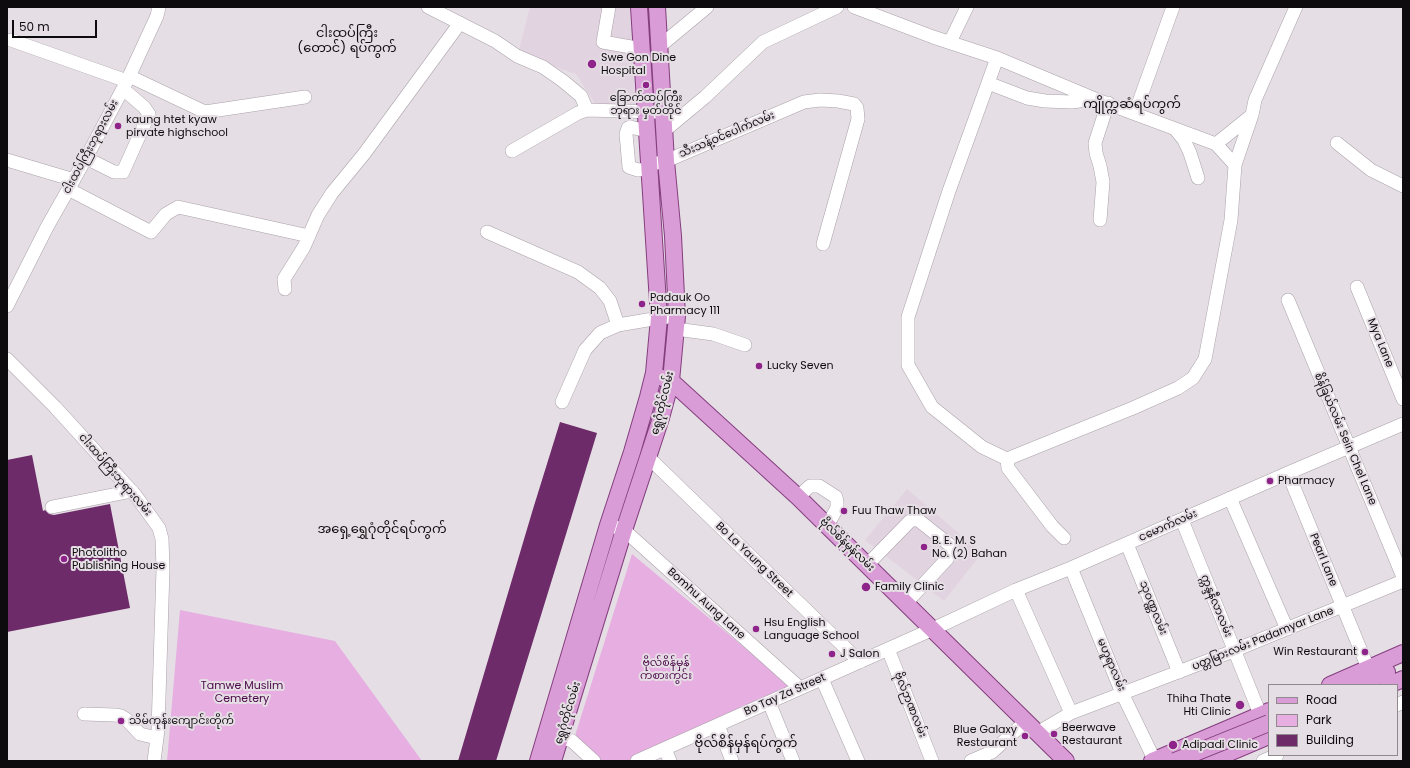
<!DOCTYPE html>
<html>
<head>
<meta charset="utf-8">
<style>
  body { margin:0 }
  #map { position:relative; width:1410px; height:768px; overflow:hidden; background:#e6dee5; font-family:Poppins,sans-serif }
  canvas { display:block }
  .frame { position:absolute; inset:0; border:8px solid #0e0b0e; pointer-events:none }
  .legend { position:absolute; left:1268px; top:684px; width:130px; height:72px; box-sizing:border-box; background:#e6dee5; border:1px solid #908a8f; margin:0; padding:5px 7px; list-style:none; font-size:12px; color:#0e0b0e }
  .legend li { display:flex; align-items:center; gap:8px; height:20px }
  .legend b { width:20px; border:1px solid #908a8f }
  .scale { position:absolute; left:12px; top:20px; width:85px; height:18px; box-sizing:border-box; border:2px solid #0e0b0e; border-top:0; padding-left:5px; font-size:12px; line-height:14px; white-space:nowrap; color:#0e0b0e; -webkit-text-stroke:3px #e6dee5; paint-order:stroke }
</style>
</head>
<body>
<div id="map">
<canvas width="1410" height="768"></canvas>
<div class="frame"></div>
<ul class="legend">
<li><b style="height:5px;background:#da9cd6"></b>Road</li>
<li><b style="height:11px;background:#e6aee1"></b>Park</li>
<li><b style="height:11px;background:#6d2c69"></b>Building</li>
</ul>
<div class="scale">50 m</div>
</div>
<script>
const ctx = document.querySelector('canvas').getContext('2d');
ctx.lineJoin = 'round';
function fill(path, color) { ctx.fillStyle = color; ctx.fill(path, 'evenodd'); }
const shape = rows => new Path2D(rows.map(r => 'M' + r).join(''));
function stroke(path, color, width, dash) { ctx.strokeStyle = color; ctx.lineWidth = width; ctx.lineCap = dash ? 'butt' : 'round'; ctx.setLineDash(dash || []); ctx.stroke(path); }
function write(font, color, halo, rows, align = 'center') {
  ctx.font = font + ' Poppins,"Noto Sans Myanmar",sans-serif'; ctx.lineWidth = 4; ctx.setLineDash([]); ctx.textBaseline = 'middle'; ctx.strokeStyle = halo; ctx.fillStyle = color; for (const [text, x, y, turn = 0] of rows) {
    ctx.save(); ctx.translate(x, y); ctx.rotate((+turn || 0) * Math.PI / 180); ctx.textAlign = isNaN(turn) ? turn : align; if (halo) ctx.strokeText(text, 0, 0); ctx.fillText(text, 0, 0); ctx.restore();
  }
}
const built = shape([
  [530,7,636,7,639,108,596,105,576,74,518,54],
  [907,489,982,553,944,601,865,540]
]);
const green = shape([
  [632,554,792,687,628,761,598,761,574,739],
  [180,610,335,641,422,761,167,761]
]);
const building = shape([
  [560,422,597,433,571,518,496,761,458,761,533,509],
  [32,455,43,511,45,510,49,514,54,515,110,504,130,608,7,632,7,460]
]);
const minor = shape([
  [428,7,495,41,517,56,543,67,563,81,581,96,587,110],
  [609,7,603,42,642,49],
  [854,7,933,37,997,58,1095,99,1216,144,1235,165],
  [11,40,127,81],
  [950,42,967,7],
  [660,46,707,7],
  [997,58,949,191,908,317,908,365,932,407,982,447,1007,459,1008,468,1052,526,1064,538],
  [129,76,205,112,305,97],
  [988,83,1027,98,1045,101,1072,102,1093,99],
  [1135,113,1173,7],
  [1175,129,1184,140,1190,153,1198,178],
  [647,131,630,127,628,128,626,134,629,167,638,170,649,169],
  [664,131,705,97,763,42,837,7],
  [1337,143,1371,170,1403,186],
  [1216,144,1252,115],
  [512,151,578,113,587,110,656,112],
  [86,158,114,172,123,172,149,114,144,107,123,89],
  [7,160,74,180],
  [657,163,666,161,804,102,820,100,838,101,854,104,857,108,858,119,823,244],
  [68,189,151,232,166,214,178,207,309,236],
  [1100,220,1103,182,1100,166,1096,153,1095,143,1108,103],
  [487,232,578,272,600,288,610,301,618,325],
  [1357,287,1403,399],
  [285,289,284,279,304,247,318,215,332,193,364,154,460,23],
  [1288,300,1403,577],
  [7,306,47,227,86,158,127,81,157,16,159,7],
  [676,329,713,334,745,345],
  [7,359,55,407,136,496,159,528,162,539,163,569,158,730,154,761],
  [562,402,585,350,600,333,618,325,659,318,677,316],
  [648,457,860,662],
  [1007,459,1133,408,1178,388,1193,378,1205,359,1231,220,1235,165,1252,115,1255,100,1296,7],
  [1288,473,1368,668],
  [798,497,810,486,819,486,836,497,837,502,837,508,827,526],
  [1230,498,1287,629],
  [52,507,132,491],
  [1182,520,1264,724],
  [615,527,624,530,800,688],
  [1127,544,1179,672],
  [867,565,910,521,917,519,951,546,951,552,947,559,906,603],
  [1071,568,1122,693,1155,761],
  [1016,590,1071,713],
  [888,649,932,761],
  [822,679,858,761],
  [769,702,793,761],
  [1397,705,1403,702],
  [84,714,115,715,121,716,126,719,140,734,157,738],
  [718,725,732,761],
  [1037,733,1071,713,1228,653,1403,581],
  [552,734,572,741,594,761],
  [665,749,670,761],
  [637,761,933,629,1016,590,1071,568,1288,473,1403,424],
  [971,761,992,752,1025,722],
  [1263,761,1277,755]
]);
const major = shape([
  [663,378,671,381,798,497,1066,761],
  [1330,685,1403,653],
  [1359,685,1387,672],
  [1389,685,1403,679],
  [538,761,608,525,632,452,648,397,654,373,659,318,639,7],
  [553,761,624,530,661,418,671,381,677,316,673,236,666,161,657,7],
  [1152,761,1269,711],
  [1210,761,1269,736]
]);
const majorBridge = shape([
  [1175,761,1269,723]
]);
const markers = [
  [592,64,5,"#8e2489"],
  [646,85,4,"#8e2489"],
  [118,126,4,"#8e2489"],
  [642,304,4,"#8e2489"],
  [759,366,4,"#8e2489"],
  [1270,481,4,"#8e2489"],
  [844,511,4,"#8e2489"],
  [924,547,4,"#8e2489"],
  [64,559,4,"#8e2489"],
  [866,587,5,"#8e2489"],
  [756,629,4,"#8e2489"],
  [1365,652,4,"#8e2489"],
  [832,654,4,"#8e2489"],
  [1240,705,5,"#8e2489"],
  [121,721,4,"#8e2489"],
  [1054,734,4,"#8e2489"],
  [1025,736,4,"#8e2489"],
  [1173,745,5,"#8e2489"]
];
const poiNames = [
  ["Swe Gon Dine",601,58],
  ["Hospital",601,71],
  ["ခြောက်ထပ်ကြီး",646,98,"center"],
  ["ဘုရား မှတ်တိုင်",646,111,"center"],
  ["kaung htet kyaw",126,120],
  ["pirvate highschool",126,133],
  ["Padauk Oo",650,298],
  ["Pharmacy 111",650,311],
  ["Lucky Seven",767,366],
  ["Pharmacy",1278,481],
  ["Fuu Thaw Thaw",852,511],
  ["B. E. M. S",932,541],
  ["No. (2) Bahan",932,554],
  ["Photolitho",72,553],
  ["Publishing House",72,566],
  ["Family Clinic",875,587],
  ["Hsu English",764,623],
  ["Language School",764,636],
  ["Win Restaurant",1357,652,"right"],
  ["J Salon",840,654],
  ["Thiha Thate",1231,699,"right"],
  ["Hti Clinic",1231,712,"right"],
  ["သိမ်ကုန်းကျောင်းတိုက်",129,721],
  ["Beerwave",1062,728],
  ["Restaurant",1062,741],
  ["Blue Galaxy",1017,730,"right"],
  ["Restaurant",1017,743,"right"],
  ["Adipadi Clinic",1182,745]
];
const streetNames = [
  ["သီးသန့်ဝင်ပေါက်လမ်း",727,135,-23],
  ["ငါးထပ်ကြီးဘုရားလမ်း",91,147,-62],
  ["Mya Lane",1380,343,68],
  ["ရွှေဂုံတိုင်လမ်း",663,403,-76],
  ["စိန်ခြယ်လမ်း Sein Chel Lane",1345,439,67],
  ["ငါးထပ်ကြီးဘုရားလမ်း",115,475,49],
  ["ငမောက်လမ်း",1168,526,-24],
  ["ဗိုလ်စိန်မှန်လမ်း",847,545,44],
  ["Bo La Yaung Street",754,560,44],
  ["Pearl Lane",1323,560,68],
  ["Bomhu Aung Lane",706,604,42],
  ["က္ကန္ဒနီလာလမ်း",1216,606,68],
  ["သုဝဏ္ဏလမ်း",1153,608,68],
  ["ပတ္တမြားလမ်း Padamyar Lane",1263,639,-22],
  ["မဟူရာလမ်း",1111,665,67],
  ["Bo Tay Za Street",785,695,-24],
  ["ဗိုလ်ဉာဏလမ်း",910,705,68],
  ["ရွှေဂုံတိုင်လမ်း",568,713,-73]
];
const parkNames = [
  ["ဗိုလ်စိန်မှန်",666,663],
  ["ကစားကွင်း",666,676],
  ["Tamwe Muslim",242,686],
  ["Cemetery",242,699]
];
const quarterNames = [
  ["ငါးထပ်ကြီး",347,34],
  ["(တောင်) ရပ်ကွက်",347,49],
  ["ကျိုက္ကဆံရပ်ကွက်",1132,105],
  ["အရှေ့ရွှေဂုံတိုင်ရပ်ကွက်",382,530],
  ["ဗိုလ်စိန်မှန်ရပ်ကွက်",746,744]
];
fill(built, '#e2d3e0');
fill(green, '#e6aee1');
fill(building, '#6d2c69');
stroke(minor, '#aaa2a9', 14);
stroke(major, '#833e7e', 18);
stroke(minor, '#fff', 13);
stroke(major, '#da9cd6', 16);
stroke(majorBridge, '#833e7e', 18, []);
stroke(majorBridge, '#da9cd6', 16);
for (const [x, y, r, color] of markers) { const dot = new Path2D(); dot.arc(x, y, r, 0, 2 * Math.PI); ctx.fillStyle = color; ctx.fill(dot); stroke(dot, '#e6dee5', 1.5); }
write('11px', '#0e0b0e', '#e6dee5', poiNames, 'left');
write('11px', '#0e0b0e', '#e6dee5', streetNames);
write('11px', '#4a0747', '#e6dee5', parkNames);
write('13px', '#0e0b0e', '#e6dee5', quarterNames);
</script>
</body>
</html>
